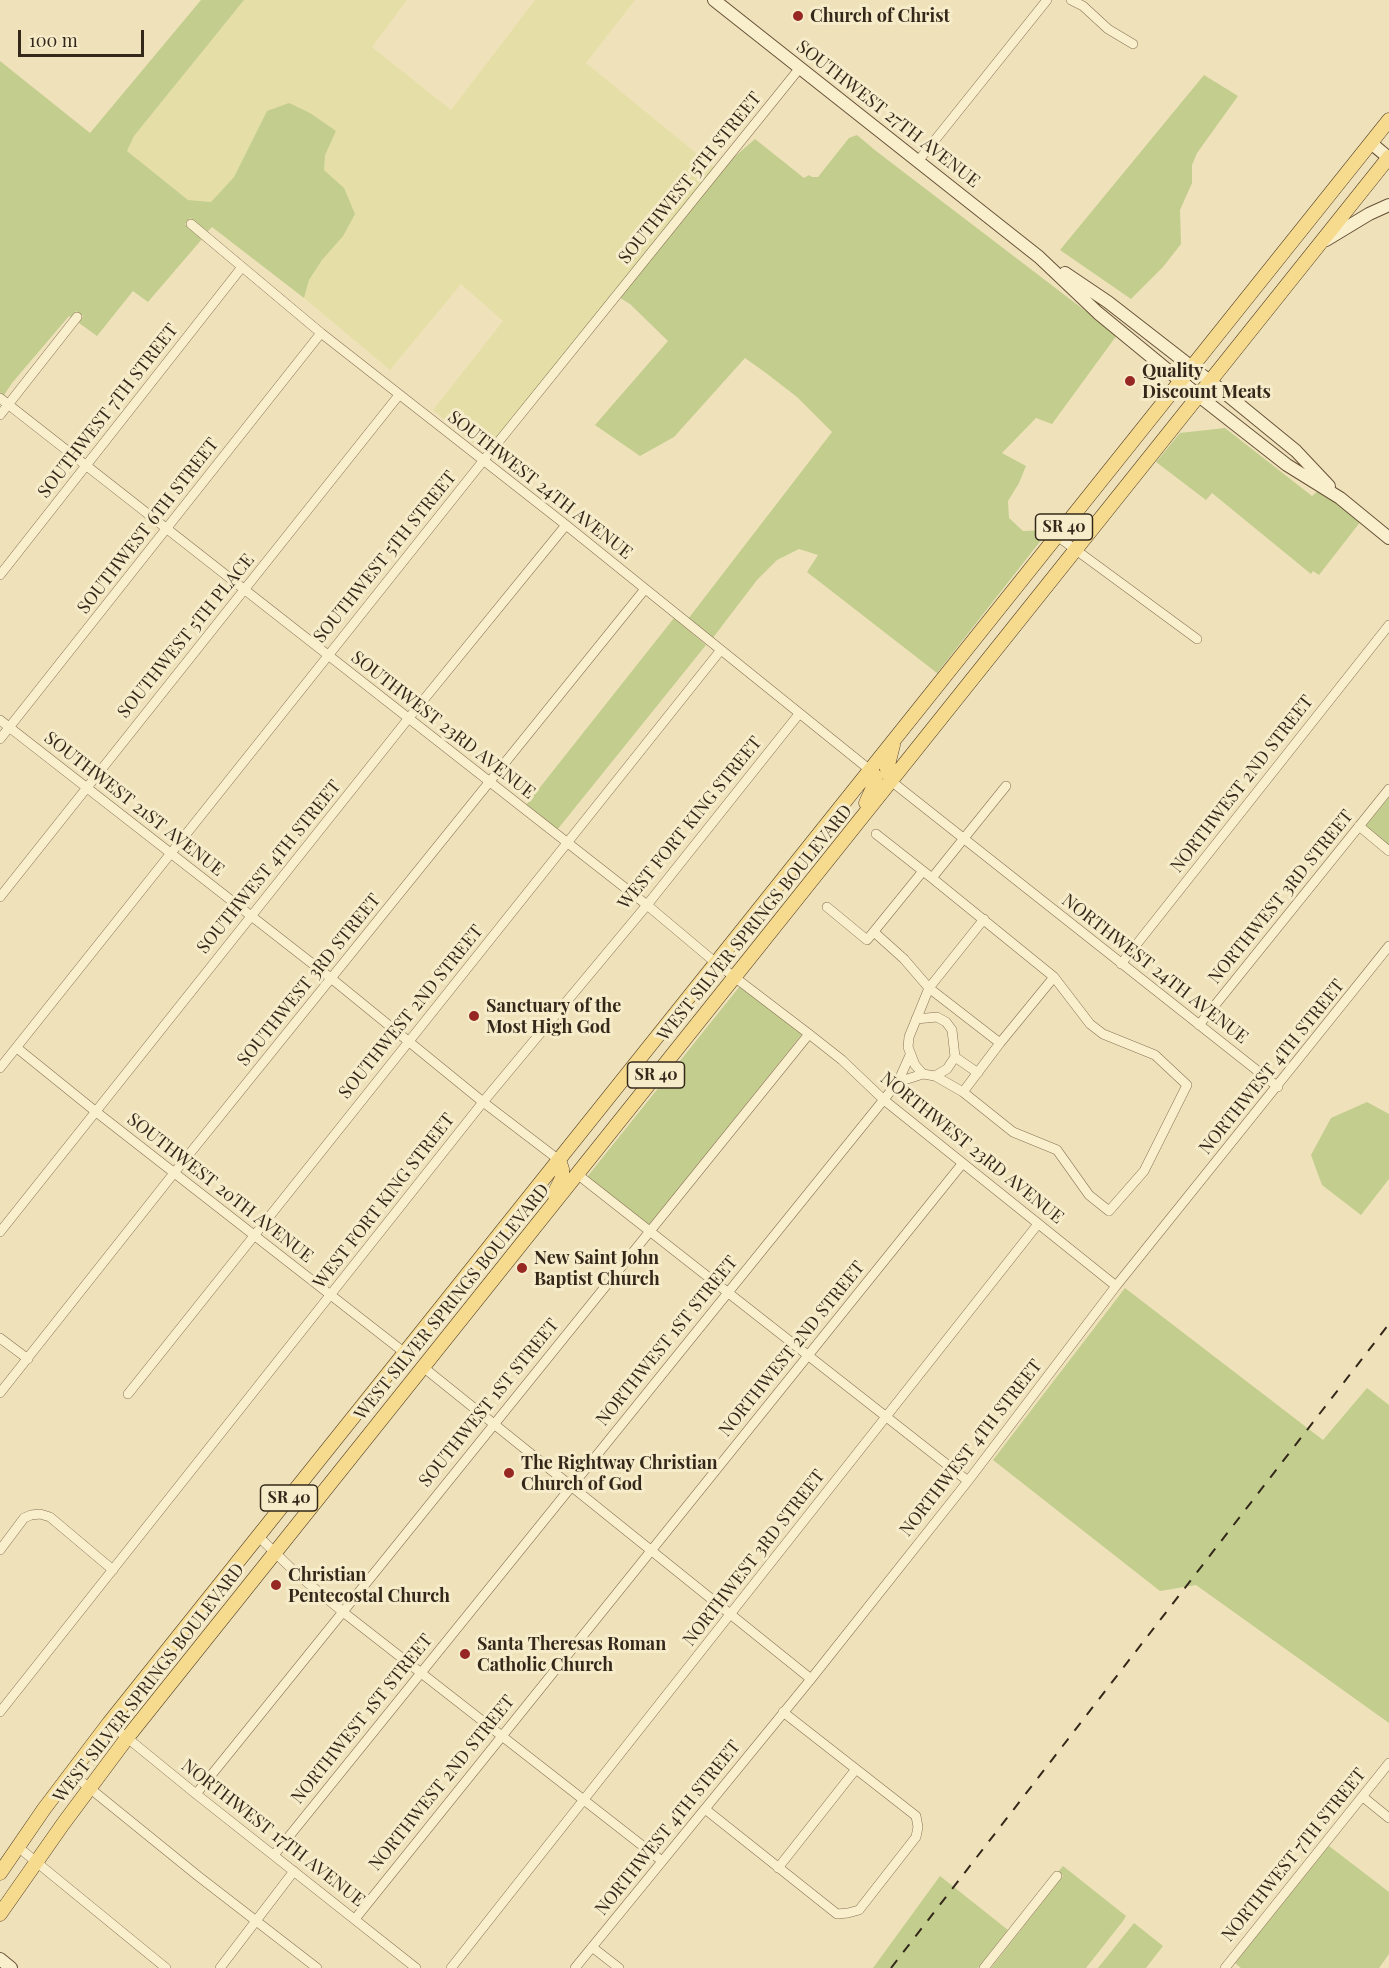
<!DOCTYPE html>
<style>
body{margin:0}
#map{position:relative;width:1389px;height:1968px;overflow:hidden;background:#efe2ba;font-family:"Playfair Display",serif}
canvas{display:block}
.scale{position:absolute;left:18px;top:30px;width:126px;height:27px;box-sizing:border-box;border:3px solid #34281a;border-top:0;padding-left:8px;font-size:18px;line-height:21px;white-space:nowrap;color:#34281a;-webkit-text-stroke:4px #f6ecca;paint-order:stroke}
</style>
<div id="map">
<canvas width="1389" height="1968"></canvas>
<div class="scale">100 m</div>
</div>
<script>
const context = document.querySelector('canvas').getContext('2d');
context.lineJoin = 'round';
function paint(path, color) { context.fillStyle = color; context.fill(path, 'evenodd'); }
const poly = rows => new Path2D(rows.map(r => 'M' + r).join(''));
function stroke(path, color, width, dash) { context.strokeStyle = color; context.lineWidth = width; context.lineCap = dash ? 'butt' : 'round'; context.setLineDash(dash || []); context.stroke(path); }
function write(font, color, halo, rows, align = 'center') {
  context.font = font + ' "Playfair Display",serif'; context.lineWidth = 6; context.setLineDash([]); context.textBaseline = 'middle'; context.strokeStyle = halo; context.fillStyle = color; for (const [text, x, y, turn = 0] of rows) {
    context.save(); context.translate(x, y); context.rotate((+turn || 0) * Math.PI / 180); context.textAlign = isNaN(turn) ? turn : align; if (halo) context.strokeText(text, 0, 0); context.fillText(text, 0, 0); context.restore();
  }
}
const farmland = poly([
 [244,0,407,0,372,47,451,110,535,0,635,0,586,63,718,171,486,454,433,410,503,321,461,284,390,370,304,298,309,280,322,260,344,188,324,170,324,155,336,131,267,111,234,177,211,202,188,200,127,151,134,136]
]);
const green = poly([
 [201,0,244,0,134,136,127,151,188,200,211,202,234,177,267,111,289,103,310,113,336,131,325,155,324,170,344,188,355,214,343,236,322,260,309,280,304,298,212,227,207,232,190,218,185,224,202,239,148,302,133,291,97,336,79,323,83,316,76,311,71,317,69,316,12,383,0,401,0,61,90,133],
 [1204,75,1238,96,1197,153,1192,165,1192,183,1180,210,1181,244,1163,267,1131,299,1060,250],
 [857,135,876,151,1117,335,1052,424,1036,418,1002,453,1026,466,1019,483,1008,501,1009,518,1023,531,1049,530,937,673,807,572,818,555,799,549,777,560,757,580,712,639,688,619,832,432,797,397,766,373,745,358,674,437,640,456,595,425,668,341,630,304,617,296,718,171,755,139,804,178,809,175,812,177,818,177,849,138],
 [1225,428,1312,496,1319,490,1361,521,1319,575,1313,571,1311,574,1212,493,1206,500,1156,462,1180,433],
 [674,618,706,645,557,830,526,805],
 [1389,797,1389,845,1365,826],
 [740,986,803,1033,649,1225,587,1177],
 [1367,1102,1389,1114,1389,1179,1361,1215,1322,1185,1311,1155,1331,1118],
 [1125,1288,1323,1440,1367,1388,1389,1405,1389,1723,1196,1585,1160,1591,993,1460],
 [1329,1846,1389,1892,1389,1954,1379,1968,1241,1968,1235,1963],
 [1063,1866,1126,1916,1123,1921,1086,1968,991,1968,1063,1876,1058,1872],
 [940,1876,1008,1930,978,1968,873,1968],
 [1134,1923,1163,1946,1146,1968,1098,1968]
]);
const street = poly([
 [1071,0,1083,6,1108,29,1133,44],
 [919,160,1047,0],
 [191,224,321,333,566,525,870,770],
 [0,398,647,905,716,963,809,1034,842,1060,884,1100,1116,1286],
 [0,415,77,317],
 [1057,536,1197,639],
 [0,575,242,267],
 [0,720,332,979,483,1102,559,1160],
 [0,739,321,333],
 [891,781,1278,1087],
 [1359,826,1389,851],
 [876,834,932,878,1006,786],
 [0,897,399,395],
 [827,907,867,940,923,871],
 [984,919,929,988,1000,1043,1054,977],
 [874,932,904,959,929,988,909,1037,908,1047,915,1065,923,1074],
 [1121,964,1389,625],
 [916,1019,937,1017,946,1022,952,1030,955,1057,978,1073],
 [1199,1025,1389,789],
 [17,1048,95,1111,405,1353],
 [0,1068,483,461,799,69],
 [935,1076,947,1069,955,1057],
 [898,1082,923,1074,935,1076,963,1092,1013,1132,1057,1150,1089,1195,1109,1211,1144,1171,1187,1085,1155,1055,1103,1034,1090,1024,1054,977,932,878],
 [963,1092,1000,1043],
 [577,1174,968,1481],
 [0,1232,408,719,566,525],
 [0,1338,28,1359],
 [423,1367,811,1679],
 [0,1393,174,1173,645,589],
 [128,1394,720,651],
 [258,1536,297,1574,343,1612,662,1861],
 [0,1550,24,1518,31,1515,40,1514,50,1517,113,1570],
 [0,1712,483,1102,647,905,799,714],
 [109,1723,196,1794,416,1968],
 [71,1773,198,1876,317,1968],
 [196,1794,809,1034],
 [1363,1797,1389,1818],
 [705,1809,837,1914,848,1913,859,1910,916,1837,918,1827,916,1816,783,1712],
 [18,1847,166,1968],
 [274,1855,898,1082,910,1055],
 [778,1868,856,1769],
 [355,1919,962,1164],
 [592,1947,619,1968],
 [220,1968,294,1871],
 [451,1968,1038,1224],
 [575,1968,811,1679,968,1481,1116,1286,1389,946],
 [984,1968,1057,1876],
 [1225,1968,1389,1763]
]);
const secondary = poly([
 [714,0,1039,257,1098,313,1199,396,1287,465,1340,498,1389,538],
 [1371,143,1389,158],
 [1326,240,1369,214,1389,205],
 [1065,273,1108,302,1225,393,1296,451,1329,486],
 [0,1959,11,1968]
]);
const primary = poly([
 [891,781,887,769,893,745],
 [866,803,876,781,875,776,870,770],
 [554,1194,562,1178,562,1169,559,1160],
 [0,1873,44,1809,109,1723,1389,120],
 [0,1914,63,1824,127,1738,1389,157]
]);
const rail = poly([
 [891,1968,1389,1324]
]);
const markers = [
 [798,16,6,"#972722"],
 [1130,381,6,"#972722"],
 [474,1016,6,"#972722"],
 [522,1268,6,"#972722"],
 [509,1473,6,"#972722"],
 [276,1585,6,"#972722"],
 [465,1654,6,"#972722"]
];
const shields = [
 [1064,527,57],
 [656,1075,57],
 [289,1498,57]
];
const shieldNames = [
 ["SR 40",1064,527],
 ["SR 40",656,1075],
 ["SR 40",289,1498]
];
const poiNames = [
 ["Church of Christ",810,16],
 ["Quality",1142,371],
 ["Discount Meats",1142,392],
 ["Sanctuary of the",486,1006],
 ["Most High God",486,1027],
 ["New Saint John",534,1258],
 ["Baptist Church",534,1279],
 ["The Rightway Christian",521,1463],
 ["Church of God",521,1484],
 ["Christian",288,1575],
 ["Pentecostal Church",288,1596],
 ["Santa Theresas Roman",477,1644],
 ["Catholic Church",477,1665]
];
const streetNames = [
 ["SOUTHWEST 27TH AVENUE",888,114,38],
 ["SOUTHWEST 5TH STREET",690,178,-51],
 ["SOUTHWEST 7TH STREET",108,411,-52],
 ["SOUTHWEST 24TH AVENUE",540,485,38],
 ["SOUTHWEST 6TH STREET",148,526,-52],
 ["SOUTHWEST 5TH STREET",385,557,-51],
 ["SOUTHWEST 5TH PLACE",186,636,-51],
 ["SOUTHWEST 23RD AVENUE",443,725,38],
 ["NORTHWEST 2ND STREET",1242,784,-52],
 ["SOUTHWEST 21ST AVENUE",134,804,38],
 ["WEST FORT KING STREET",690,823,-51],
 ["SOUTHWEST 4TH STREET",269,867,-51],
 ["NORTHWEST 3RD STREET",1281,897,-51],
 ["WEST SILVER SPRINGS BOULEVARD",755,923,-51],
 ["NORTHWEST 24TH AVENUE",1155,969,38],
 ["SOUTHWEST 3RD STREET",309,980,-51],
 ["SOUTHWEST 2ND STREET",411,1012,-51],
 ["NORTHWEST 4TH STREET",1272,1067,-51],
 ["NORTHWEST 23RD AVENUE",972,1148,39],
 ["SOUTHWEST 20TH AVENUE",220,1188,38],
 ["WEST FORT KING STREET",384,1201,-52],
 ["WEST SILVER SPRINGS BOULEVARD",452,1302,-51],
 ["NORTHWEST 1ST STREET",667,1341,-51],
 ["NORTHWEST 2ND STREET",792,1349,-51],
 ["SOUTHWEST 1ST STREET",489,1403,-51],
 ["NORTHWEST 4TH STREET",971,1448,-52],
 ["NORTHWEST 3RD STREET",754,1558,-52],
 ["WEST SILVER SPRINGS BOULEVARD",149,1683,-52],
 ["NORTHWEST 1ST STREET",362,1719,-51],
 ["NORTHWEST 2ND STREET",442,1783,-51],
 ["NORTHWEST 4TH STREET",668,1828,-51],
 ["NORTHWEST 17TH AVENUE",273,1833,38],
 ["NORTHWEST 7TH STREET",1294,1855,-51]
];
paint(farmland, '#e5dea7');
paint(green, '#c2cd8e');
stroke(street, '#867154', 10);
stroke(secondary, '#685238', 14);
stroke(primary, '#533f29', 15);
stroke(street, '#faefcd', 9);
stroke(secondary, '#faefcd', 12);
stroke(primary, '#f6db8e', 14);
stroke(rail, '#34281a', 2, [10, 10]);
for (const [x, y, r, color] of markers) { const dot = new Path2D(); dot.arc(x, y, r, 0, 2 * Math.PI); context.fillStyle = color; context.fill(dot); stroke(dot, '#f6ecca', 2); }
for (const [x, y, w] of shields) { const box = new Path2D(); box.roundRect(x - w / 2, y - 13, w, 26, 4.5); context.fillStyle = '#f6ecca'; context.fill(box); stroke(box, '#34281a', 1.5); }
write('bold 16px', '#34281a', null, shieldNames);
write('bold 18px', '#34281a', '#f6ecca', poiNames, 'left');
write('18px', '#34281a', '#f6ecca', streetNames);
</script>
